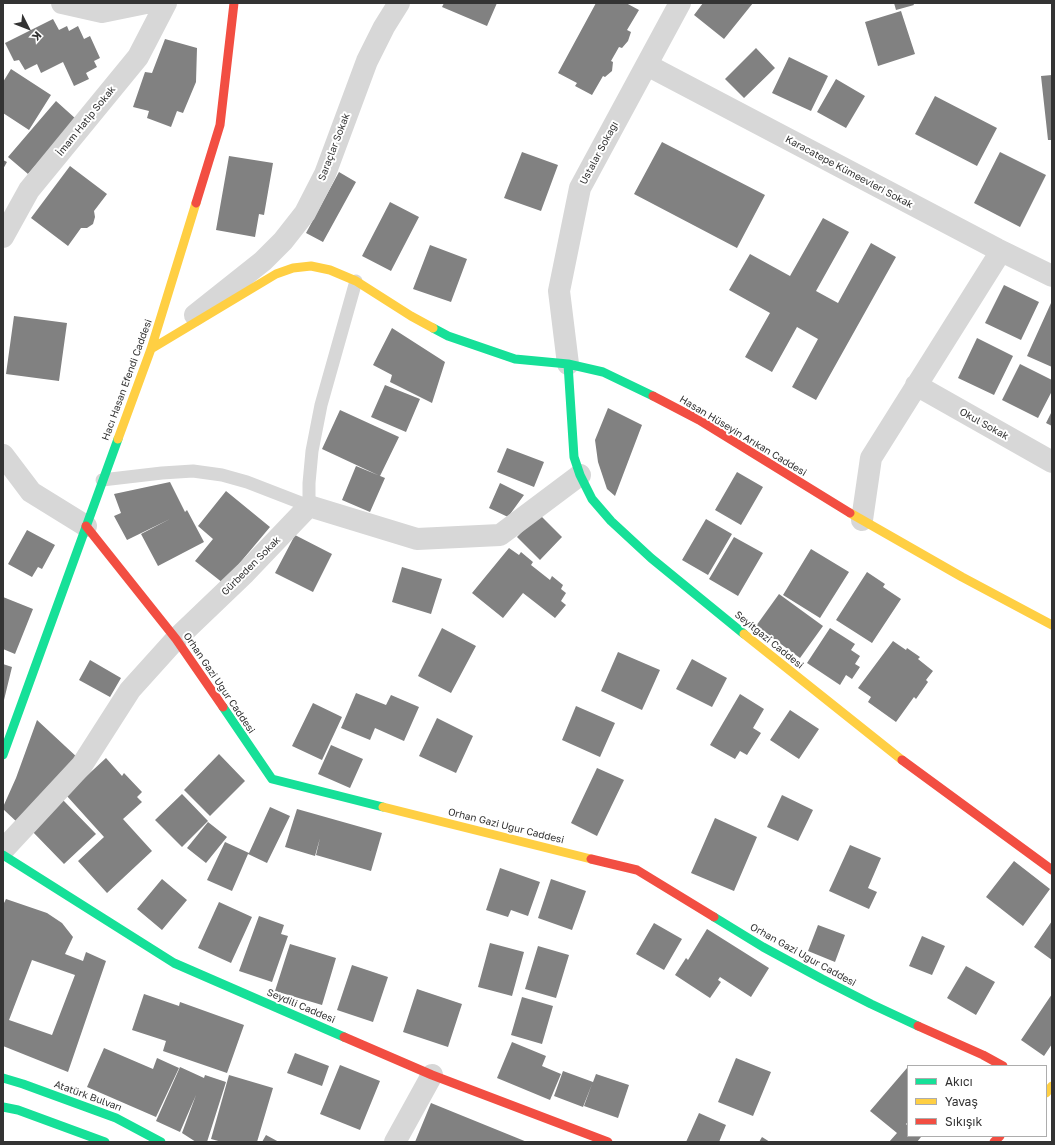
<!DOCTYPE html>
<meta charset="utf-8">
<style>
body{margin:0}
#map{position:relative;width:1055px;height:1145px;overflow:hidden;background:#fff;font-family:"Golos Text",sans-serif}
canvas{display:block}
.frame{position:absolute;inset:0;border:4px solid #333;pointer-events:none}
.legend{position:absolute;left:907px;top:1065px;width:140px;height:72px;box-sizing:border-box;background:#fff;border:1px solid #adadad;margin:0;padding:5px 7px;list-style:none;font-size:12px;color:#333}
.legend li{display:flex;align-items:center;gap:8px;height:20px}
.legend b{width:20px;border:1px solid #adadad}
.north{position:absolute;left:8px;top:8px;width:40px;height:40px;-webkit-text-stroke:3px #fff;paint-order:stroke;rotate:132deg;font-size:11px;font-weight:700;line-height:16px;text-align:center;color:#333}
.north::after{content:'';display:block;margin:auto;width:14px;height:18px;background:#333;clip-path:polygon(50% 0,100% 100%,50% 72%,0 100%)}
</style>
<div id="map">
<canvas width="1055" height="1145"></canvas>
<div class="frame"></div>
<ul class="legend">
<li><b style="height:5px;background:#16e098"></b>Akıcı</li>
<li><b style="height:5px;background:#ffcf43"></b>Yavaş</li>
<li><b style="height:5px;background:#f24e42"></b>Sıkışık</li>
</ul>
<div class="north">K</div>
</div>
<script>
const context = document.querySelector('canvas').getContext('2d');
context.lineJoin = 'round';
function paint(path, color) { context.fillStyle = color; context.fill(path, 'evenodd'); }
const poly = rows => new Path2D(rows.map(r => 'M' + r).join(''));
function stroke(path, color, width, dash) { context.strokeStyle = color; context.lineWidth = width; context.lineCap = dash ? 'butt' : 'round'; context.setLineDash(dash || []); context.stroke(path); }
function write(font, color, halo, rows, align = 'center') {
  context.font = font + ' "Golos Text",sans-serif'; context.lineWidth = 4; context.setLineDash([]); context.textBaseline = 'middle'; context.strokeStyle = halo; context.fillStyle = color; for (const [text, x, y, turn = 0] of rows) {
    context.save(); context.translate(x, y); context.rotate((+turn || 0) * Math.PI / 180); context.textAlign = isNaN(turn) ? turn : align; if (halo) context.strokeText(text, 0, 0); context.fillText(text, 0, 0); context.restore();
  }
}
const building = poly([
 [444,3,497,3,487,26,442,7],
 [596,3,626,3,639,10,627,30,631,32,628,41,622,48,619,47,611,61,613,62,612,71,605,77,603,76,592,95,575,86,577,83,558,73],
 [703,3,753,3,724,39,694,15],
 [894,3,913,3,914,5,896,10],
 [901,11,915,54,878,66,865,22],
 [53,19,59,30,67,26,69,31,78,26,84,39,90,36,100,58,94,61,97,67,86,73,89,79,74,86,63,62,41,73,37,64,25,70,19,60,14,61,5,43],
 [165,39,197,48,196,82,183,113,177,111,171,127,147,118,149,111,133,107,145,72,152,73],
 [756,48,775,68,744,98,725,79],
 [789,57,828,76,811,111,772,93],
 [11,69,51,95,29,130,3,113,3,82],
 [1052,75,1052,140,1048,140,1041,76],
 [836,79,865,96,846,128,817,112],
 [935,96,997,128,977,166,915,134],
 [56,101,76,119,28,174,8,157],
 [662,142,765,195,737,248,634,194],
 [522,152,558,165,541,211,504,198],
 [1000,152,1046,175,1020,227,974,203],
 [229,156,273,163,264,215,259,214,255,237,216,230],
 [3,160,7,162,3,169],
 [70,166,107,194,94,211,95,217,93,224,87,228,81,228,68,246,31,218],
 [339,172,356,182,323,242,306,233],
 [390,202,419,217,391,271,362,256],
 [823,218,849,232,816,291,838,303,871,243,896,257,816,400,792,387,818,339,797,327,772,372,745,357,770,313,729,290,750,254,790,276],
 [430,245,467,259,451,302,413,289],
 [1004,285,1039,302,1021,340,985,323],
 [1051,303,1052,304,1052,367,1027,356],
 [14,316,67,323,59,381,6,374],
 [392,328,445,362,432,403,390,382,392,375,373,365],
 [977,338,1013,356,994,395,958,378],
 [1020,364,1052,380,1052,391,1038,418,1002,400],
 [385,385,420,399,406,432,371,417],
 [608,408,642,425,615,496,607,489,598,462,595,440],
 [340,410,399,437,380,476,322,449],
 [1052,411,1052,426,1046,423],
 [507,448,544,462,534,487,497,472],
 [356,466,385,478,370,512,342,500],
 [737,472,763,487,741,525,715,510],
 [170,482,185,512,187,510,204,542,158,566,141,534,170,519,127,540,114,516,121,513,114,494],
 [500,483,524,495,508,517,489,508],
 [226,491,270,527,223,583,195,561,213,539,198,526],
 [539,514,562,537,540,560,517,537],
 [706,519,732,534,708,575,682,560],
 [27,530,55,545,42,569,38,567,32,577,8,564],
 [295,535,332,554,313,592,275,573],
 [734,537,763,553,738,596,709,579],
 [509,548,519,555,521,552,533,562,531,565,550,580,552,576,563,585,561,589,566,593,561,601,566,605,555,618,523,593,503,618,472,593],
 [811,549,849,572,820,618,783,595],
 [402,567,442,579,431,614,392,602],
 [867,572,885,584,883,587,901,599,872,643,836,620],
 [779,594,823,626,800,658,756,626],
 [3,597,33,609,15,654,3,649],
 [442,628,476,646,451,693,418,676],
 [830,628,855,644,851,650,860,656,855,664,860,667,852,679,846,675,840,685,807,663],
 [893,641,906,650,907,648,920,657,918,659,933,671,926,680,928,682,916,699,914,697,896,722,868,702,871,697,858,688],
 [618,652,660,670,642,710,601,691],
 [692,659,727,678,712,707,676,689],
 [90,660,121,678,110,697,79,680],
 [3,664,12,667,4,700,3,700],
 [356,693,386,705,391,695,419,707,404,741,375,728,370,740,341,728],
 [740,694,764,709,753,728,761,733,747,755,740,751,735,759,710,745],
 [313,703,342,717,322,760,292,746],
 [576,706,615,723,600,757,562,740],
 [790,710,819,729,799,759,770,740],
 [437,718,473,736,456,773,419,756],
 [37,720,79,759,19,824,3,809,3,807,16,778],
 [331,745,363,759,350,788,318,774],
 [219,754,245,781,210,816,184,790],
 [106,758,122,776,124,773,142,792,137,797,142,802,123,819,152,851,107,893,78,861,104,837,66,795],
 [597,768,624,780,597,836,571,823],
 [182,794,208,821,182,847,155,820],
 [782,795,813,810,798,841,767,827],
 [63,800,96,834,64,864,31,830],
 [270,807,290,816,267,863,248,854,232,891,207,880,225,842,249,853],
 [297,809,382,833,371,871,316,855,320,838,315,856,285,847],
 [715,818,757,837,734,891,691,873],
 [208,822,227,837,206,863,187,848],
 [850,845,881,858,868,888,877,892,869,909,829,891],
 [1014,861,1050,889,1023,926,986,897],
 [500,868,540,882,528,916,511,910,508,917,486,910],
 [162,879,187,900,162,930,137,909],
 [551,879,586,891,572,930,538,918],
 [6,899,47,913,62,923,73,937,65,954,83,961,86,952,106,961,68,1072,3,1046,3,905],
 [32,960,75,975,52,1035,9,1020],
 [219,902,252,917,231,963,198,948],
 [259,916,284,925,281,934,288,936,272,982,239,971],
 [1052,921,1052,960,1034,947],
 [654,923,682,939,664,970,636,954],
 [818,925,845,935,835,962,808,951],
 [707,929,769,968,751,997,720,977,718,980,721,982,710,998,675,975,686,958,688,960],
 [922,936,945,946,932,975,909,966],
 [490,943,524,952,512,996,478,987],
 [290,944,336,958,322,1005,275,991],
 [538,946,569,955,556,998,525,989],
 [352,965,388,977,373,1022,337,1010],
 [966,966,995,982,976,1015,947,998],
 [417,989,462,1004,448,1047,403,1032],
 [144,994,179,1006,180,1002,244,1025,227,1073,163,1051,166,1041,132,1030],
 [1052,994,1052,1044,1044,1056,1021,1040],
 [522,997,553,1006,542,1044,511,1035],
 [512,1042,546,1056,542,1066,561,1074,550,1100,497,1078],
 [104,1048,153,1069,157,1058,179,1068,156,1117,87,1087],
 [295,1053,329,1066,322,1086,287,1073],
 [736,1058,771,1072,753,1116,718,1102],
 [340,1065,380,1081,360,1130,320,1114],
 [180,1067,204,1078,205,1075,226,1082,207,1142,196,1142,182,1133,196,1095,180,1132,156,1121],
 [907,1068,908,1122,906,1124,908,1126,908,1136,921,1137,917,1142,889,1142,897,1133,870,1111],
 [563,1071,593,1082,596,1074,629,1085,618,1118,584,1106,592,1084,583,1107,554,1096],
 [229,1075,273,1088,257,1142,222,1142,211,1139],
 [431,1103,527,1142,415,1142],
 [699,1113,726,1125,719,1142,686,1142],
 [266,1135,279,1142,262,1142],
 [762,1137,770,1142,759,1142]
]);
const lane = poly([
 [102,480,162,473,193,471,222,475,247,482,309,506,309,483,312,451,321,405,356,281]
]);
const street = poly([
 [62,3,102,12,146,3],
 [647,65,997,249,1052,276],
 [3,237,29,190,138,57,166,3],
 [195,315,263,261,283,241,305,213,325,174,367,61,384,27,399,3],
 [568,364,559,291,580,188,680,3],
 [916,385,1052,462],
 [3,455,31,492,86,526],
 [862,520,871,458,1001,251],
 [3,850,82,765,130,690,176,639,245,573,309,506,417,539,500,535,580,475],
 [395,1142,432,1075]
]);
const fast = poly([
 [433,328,448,336,515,359,568,364,603,372,653,396],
 [568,364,574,457,580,475,592,499,611,521,651,558,744,634],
 [223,707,272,779,383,807],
 [3,755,118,439],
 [3,855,174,963,344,1037],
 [714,917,763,947,822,979,871,1004,918,1026],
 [3,1078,23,1084,116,1118,161,1142],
 [3,1107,18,1110,105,1142]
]);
const slow = poly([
 [151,349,276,274,293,268,311,266,330,270,356,281,411,316,433,328],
 [118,439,151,349,196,203],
 [850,513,962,577,1052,625],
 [744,634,902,760],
 [383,807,591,859],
 [1046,1093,1052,1086]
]);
const jam = poly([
 [196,203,220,125,234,3],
 [653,396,699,420,850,513],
 [86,526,176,639,223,707],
 [902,760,1052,870],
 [591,859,637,870,714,917],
 [918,1026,983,1055,1003,1066],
 [344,1037,432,1075,608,1142],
 [994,1142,1000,1136]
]);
const streetNames = [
 ["İmam Hatip Sokak",86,121,-51],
 ["Saraçlar Sokak",334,147,-69],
 ["Ustalar Sokağı",599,153,-62],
 ["Karacatepe Kümeevleri Sokak",849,172,28],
 ["Hacı Hasan Efendi Caddesi",127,380,-70],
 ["Okul Sokak",984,424,29],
 ["Hasan Hüseyin Arıkan Caddesi",743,436,31],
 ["Gürbeden Sokak",251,566,-45],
 ["Seyitgazi Caddesi",769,640,39],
 ["Orhan Gazi Uğur Caddesi",219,683,56],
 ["Orhan Gazi Uğur Caddesi",506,826,14],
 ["Orhan Gazi Uğur Caddesi",803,955,29],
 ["Seydili Caddesi",301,1006,23],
 ["Atatürk Bulvarı",88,1096,20]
];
paint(building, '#818181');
stroke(lane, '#d7d7d7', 13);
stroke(street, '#d7d7d7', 22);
stroke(fast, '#16e098', 9);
stroke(slow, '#ffcf43', 9);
stroke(jam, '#f24e42', 9);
write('10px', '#333', '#fff', streetNames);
</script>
